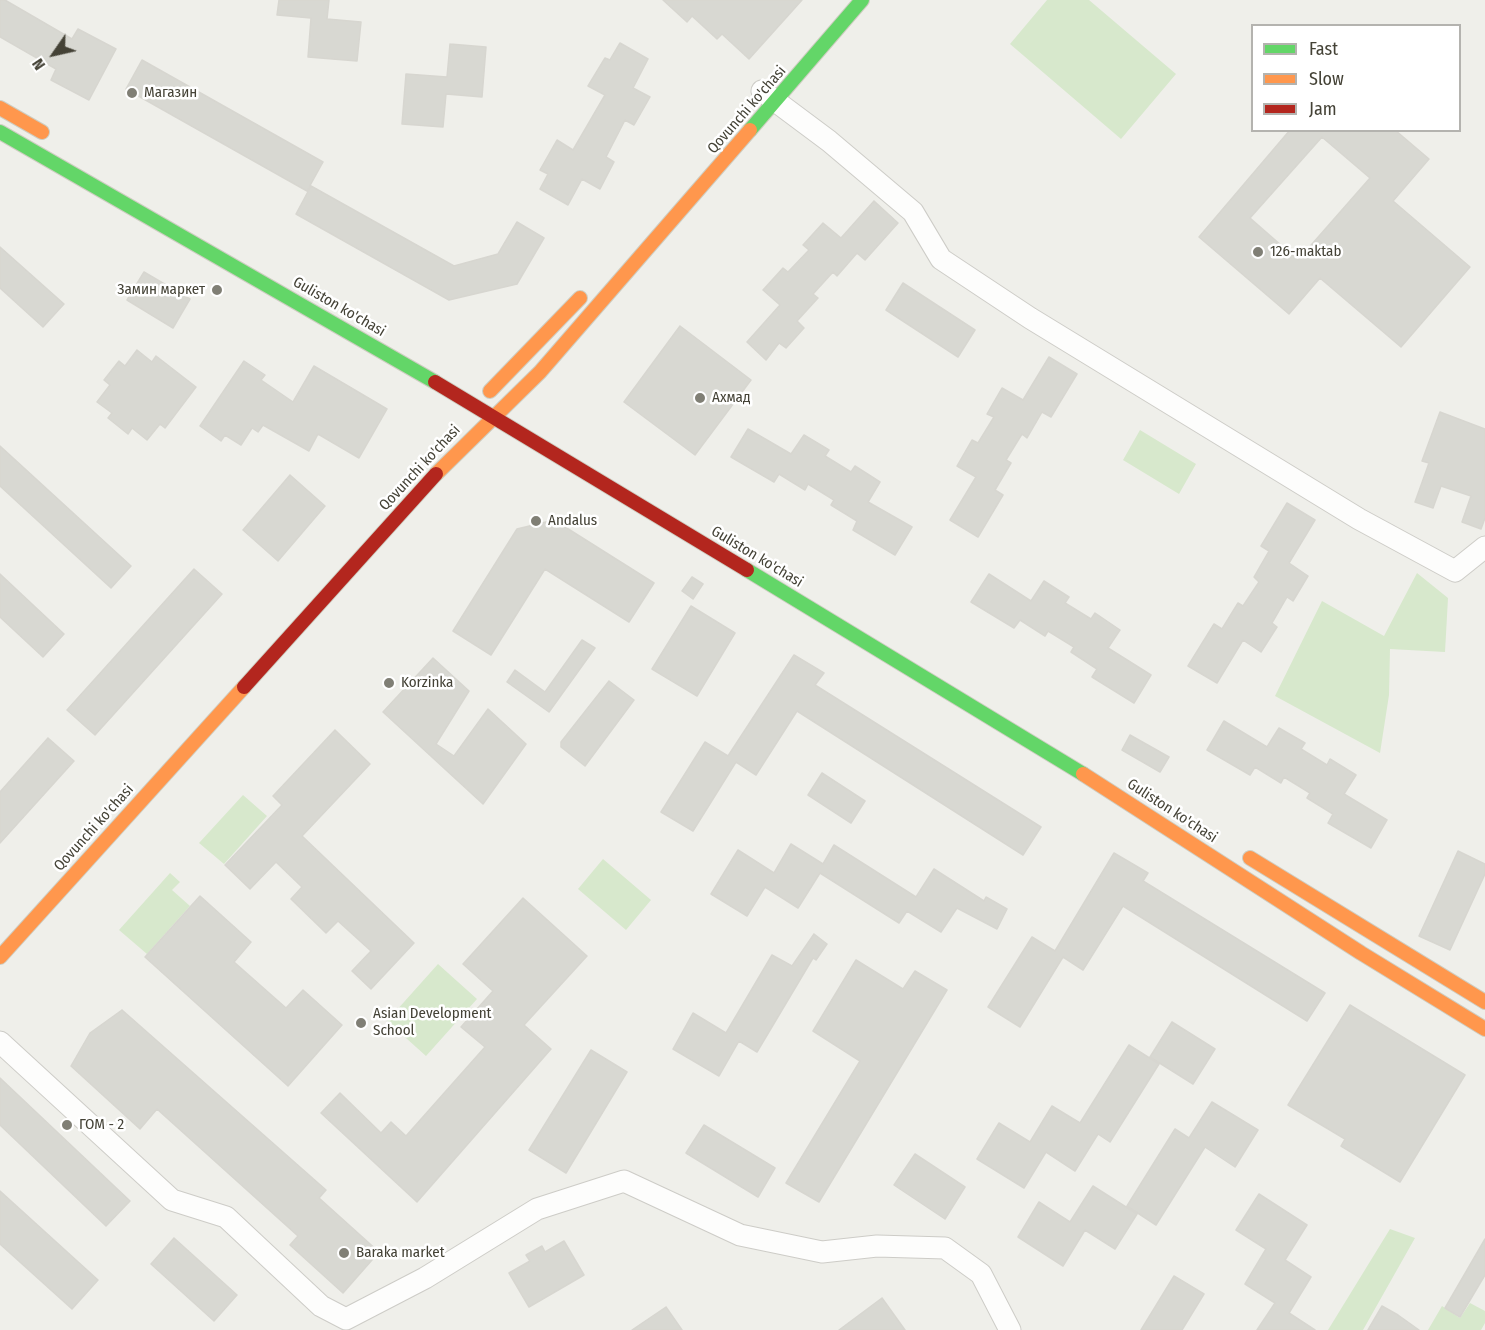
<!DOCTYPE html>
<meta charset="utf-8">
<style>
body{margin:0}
#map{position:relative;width:1485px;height:1330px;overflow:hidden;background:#efefea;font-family:"Fira Sans Condensed",sans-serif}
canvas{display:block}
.legend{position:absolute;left:1251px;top:24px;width:210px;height:108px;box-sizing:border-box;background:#fff;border:2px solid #b4b3af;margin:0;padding:8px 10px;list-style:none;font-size:18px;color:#444236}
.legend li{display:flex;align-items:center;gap:12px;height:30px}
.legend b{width:30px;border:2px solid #b4b3af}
.north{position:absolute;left:24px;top:24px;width:60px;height:60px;-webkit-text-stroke:4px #fff;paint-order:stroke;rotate:236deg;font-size:16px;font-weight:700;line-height:24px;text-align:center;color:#444236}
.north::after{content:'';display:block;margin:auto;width:21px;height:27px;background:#444236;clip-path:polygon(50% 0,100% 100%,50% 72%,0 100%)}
</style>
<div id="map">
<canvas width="1485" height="1330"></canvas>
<ul class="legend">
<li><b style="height:8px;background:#63d668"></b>Fast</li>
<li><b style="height:8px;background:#ff974d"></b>Slow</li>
<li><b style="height:8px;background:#b3261e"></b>Jam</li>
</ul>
<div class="north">N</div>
</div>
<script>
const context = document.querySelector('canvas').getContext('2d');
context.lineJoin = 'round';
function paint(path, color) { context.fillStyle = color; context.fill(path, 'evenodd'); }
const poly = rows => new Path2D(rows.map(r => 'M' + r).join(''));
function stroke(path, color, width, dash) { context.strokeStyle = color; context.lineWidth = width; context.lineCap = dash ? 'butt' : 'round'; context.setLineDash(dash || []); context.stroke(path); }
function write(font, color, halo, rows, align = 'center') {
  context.font = font + ' "Fira Sans Condensed",sans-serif'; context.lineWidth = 5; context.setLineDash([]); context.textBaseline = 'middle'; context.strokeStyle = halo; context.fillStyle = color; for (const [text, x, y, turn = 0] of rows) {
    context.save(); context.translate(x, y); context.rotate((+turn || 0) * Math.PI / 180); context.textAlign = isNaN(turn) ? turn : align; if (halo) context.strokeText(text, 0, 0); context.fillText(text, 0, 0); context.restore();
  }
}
const green = poly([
 [1047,0,1089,0,1176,74,1121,139,1010,44],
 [1140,430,1196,464,1179,494,1123,460],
 [1417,573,1448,598,1445,652,1390,649,1389,695,1380,753,1275,696,1322,601,1384,636],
 [243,795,267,816,224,864,199,843],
 [603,859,651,900,626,930,578,889],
 [170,873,180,882,172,890,190,906,147,954,119,930],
 [438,964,477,999,426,1056,387,1021],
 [1390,1229,1415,1238,1363,1330,1328,1330],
 [1470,1303,1485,1311,1485,1323,1481,1330,1428,1330,1442,1306,1460,1318]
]);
const building = poly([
 [0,0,5,0,72,39,78,29,116,49,89,100,51,80,56,69,0,37,0,0],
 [279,0,329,0,327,19,361,22,357,61,308,57,311,18,277,15,279,0],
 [663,0,802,0,749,59,722,34,717,39,692,16,687,22,663,0],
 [620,43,648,59,633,88,650,97,634,125,625,120,606,157,614,162,600,189,582,179,568,205,540,189,548,174,540,170,557,140,573,150,605,95,588,86,605,58,610,60,620,43],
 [450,44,486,47,482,97,446,94,443,127,402,124,406,74,447,77,450,44],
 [142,60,323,162,307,191,126,89,142,60],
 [1290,130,1395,130,1429,159,1393,201,1470,267,1401,347,1320,278,1289,314,1199,237,1290,130],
 [1322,137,1370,178,1298,260,1250,218,1322,137],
 [311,186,454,266,498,254,517,222,544,238,517,284,449,300,296,214,311,186],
 [874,201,898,223,865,260,857,253,837,276,833,272,813,294,818,298,797,321,804,328,786,348,779,343,766,360,747,342,780,305,763,290,783,268,788,272,809,250,803,245,823,223,841,238,874,201],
 [0,247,64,304,43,327,0,288,0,247],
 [144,272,190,299,173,328,127,300,144,272],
 [903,283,975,330,958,357,886,310,903,283],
 [680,326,751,380,695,455,624,402,680,326],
 [137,350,152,362,156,356,196,387,165,428,160,424,147,440,132,428,128,434,108,418,112,413,97,402,110,385,104,380,119,361,125,366,137,350],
 [1049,357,1077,374,1051,417,1042,412,1027,438,1022,434,1006,460,1011,463,995,490,1003,495,978,537,950,520,976,477,957,466,972,440,978,443,994,417,987,414,1002,388,1023,400,1049,357],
 [244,361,265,375,261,380,293,402,314,366,387,409,359,458,318,434,309,451,263,425,258,432,252,428,241,445,225,435,221,441,200,426,244,361],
 [1440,412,1485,429,1485,518,1481,529,1462,522,1471,496,1441,486,1433,508,1415,502,1429,463,1422,461,1440,412],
 [748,429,791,454,804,435,829,450,825,456,851,472,855,466,880,482,868,502,912,527,895,555,853,530,857,521,831,505,834,500,808,484,805,490,779,474,774,482,731,457,748,429],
 [0,446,131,566,111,588,0,486,0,446],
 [290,475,325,506,278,561,243,530,290,475],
 [1287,503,1315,520,1289,563,1308,576,1293,601,1287,597,1272,623,1277,627,1261,652,1243,640,1217,683,1188,666,1214,624,1222,629,1238,603,1243,606,1259,582,1254,577,1269,551,1261,546,1287,503],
 [554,520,654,583,629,622,545,569,491,655,453,631,517,529,554,520],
 [194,569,222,594,95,735,67,710,194,569],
 [0,574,64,634,43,657,0,617,0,574],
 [989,574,1031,601,1044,581,1069,597,1065,603,1091,619,1095,613,1120,630,1108,648,1151,675,1134,703,1092,677,1097,669,1071,652,1074,647,1048,631,1045,636,1020,620,1014,628,971,602,989,574],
 [692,577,703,584,693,599,682,591,692,577],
 [691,606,735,633,697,696,652,669,691,606],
 [582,640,595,648,549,712,507,682,515,670,545,692,582,640],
 [794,655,824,673,815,685,1041,827,1023,855,797,711,756,775,736,762,693,831,661,812,705,742,728,756,794,655],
 [433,658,469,691,436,744,454,756,488,709,526,744,483,804,383,712,433,658],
 [609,681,634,700,585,766,561,747,561,742,609,681],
 [1224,721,1267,747,1279,728,1305,743,1301,749,1327,765,1330,759,1356,775,1344,794,1387,820,1371,848,1328,823,1333,814,1307,798,1310,793,1284,777,1281,783,1255,767,1250,775,1207,750,1224,721],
 [335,730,370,764,302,836,414,943,371,989,352,971,371,951,338,921,326,933,291,899,302,887,276,862,250,889,225,865,282,805,273,796,335,730],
 [1130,735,1169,757,1160,772,1122,750,1130,735],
 [48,738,74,761,0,843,0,792,48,738],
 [822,773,865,801,851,823,808,795,822,773],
 [791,844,823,864,834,845,916,897,934,869,984,901,986,897,1007,909,997,929,957,908,941,932,907,911,899,923,820,873,798,908,765,887,747,916,711,894,738,850,774,873,791,844],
 [1458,851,1485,864,1485,874,1450,950,1419,936,1458,851],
 [1114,853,1148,873,1143,881,1325,993,1307,1021,1123,906,1083,970,1063,957,1020,1027,988,1007,1032,937,1055,951,1114,853],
 [200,896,251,942,234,962,286,1008,303,990,342,1025,288,1086,145,957,200,896],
 [523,898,587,956,524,1025,551,1049,417,1202,321,1113,340,1093,381,1133,391,1122,406,1136,485,1047,461,1027,493,991,463,964,523,898],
 [814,934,827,944,816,960,813,958,757,1052,739,1041,719,1076,673,1049,693,1013,726,1033,772,955,792,966,814,934],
 [856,960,903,989,915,971,947,990,819,1202,786,1183,860,1061,813,1031,856,960],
 [1350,1005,1465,1075,1400,1182,1341,1146,1345,1139,1288,1105,1350,1005],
 [122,1010,326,1190,319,1198,379,1252,343,1293,290,1245,298,1236,157,1109,140,1129,71,1066,90,1033,122,1010],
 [1172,1022,1215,1049,1193,1084,1150,1057,1172,1022],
 [1129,1045,1159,1064,1110,1142,1098,1134,1075,1171,1046,1152,1024,1188,977,1159,999,1123,1030,1142,1052,1106,1080,1123,1129,1045],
 [591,1050,627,1072,566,1173,529,1150,591,1050],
 [0,1078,130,1201,106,1226,0,1125,0,1078],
 [1212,1102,1258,1130,1235,1167,1205,1147,1156,1225,1127,1206,1175,1129,1189,1138,1212,1102],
 [704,1125,775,1168,758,1197,686,1153,704,1125],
 [915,1154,965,1187,945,1219,894,1185,915,1154],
 [1093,1186,1137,1214,1115,1249,1085,1230,1063,1266,1018,1237,1039,1202,1070,1222,1093,1186],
 [0,1191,98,1280,72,1309,0,1244,0,1191],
 [1259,1194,1307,1225,1285,1260,1311,1277,1289,1313,1315,1330,1257,1330,1275,1303,1245,1284,1266,1249,1236,1230,1259,1194],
 [174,1238,237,1295,214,1321,151,1264,174,1238],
 [1485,1239,1485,1275,1460,1317,1445,1308,1485,1239],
 [564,1241,584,1275,529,1307,509,1273,530,1261,526,1255,542,1246,545,1252,564,1241],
 [1174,1276,1204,1294,1182,1330,1141,1330,1174,1276],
 [882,1298,905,1330,839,1330,882,1298],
 [1382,1306,1398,1315,1419,1330,1368,1330,1382,1306],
 [666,1307,682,1330,632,1330,666,1307]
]);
const street = poly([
 [762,91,829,141,913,212,941,259,1030,318,1359,519,1455,571,1485,547],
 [0,1042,172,1200,226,1217,321,1306,346,1319,425,1278,537,1209,624,1181,740,1235,822,1252,877,1246,945,1248,981,1274,1010,1330]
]);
const fast = poly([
 [750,130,862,0],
 [0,132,435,382],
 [747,570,1083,774]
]);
const slow = poly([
 [0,108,42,132],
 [490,391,580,298],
 [436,474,540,372,750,130],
 [1083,774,1361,953,1485,1029],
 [1250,858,1485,1002],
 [0,957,244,687]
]);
const jam = poly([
 [435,382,747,570],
 [244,687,436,474]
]);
const markers = [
 [132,93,6,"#807f75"],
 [1258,252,6,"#807f75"],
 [217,290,6,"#807f75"],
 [700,398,6,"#807f75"],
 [536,521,6,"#807f75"],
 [389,683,6,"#807f75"],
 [361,1023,6,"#807f75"],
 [67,1125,6,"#807f75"],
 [344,1253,6,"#807f75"]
];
const poiNames = [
 ["Магазин",144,93],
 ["126-maktab",1270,252],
 ["Замин маркет",205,290,"right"],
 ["Ахмад",712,398],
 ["Andalus",548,521],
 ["Korzinka",401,683],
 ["Asian Development",373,1014],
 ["School",373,1031],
 ["ГОМ - 2",79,1125],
 ["Baraka market",356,1253]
];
const streetNames = [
 ["Qovunchi ko'chasi",747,110,-49],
 ["Guliston ko'chasi",339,307,30],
 ["Qovunchi ko'chasi",420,468,-47],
 ["Guliston ko'chasi",757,557,31],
 ["Guliston ko'chasi",1172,811,33],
 ["Qovunchi ko'chasi",94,828,-48]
];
paint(green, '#d7e8cc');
paint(building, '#d8d8d2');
stroke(building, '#d7d6d0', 1.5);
stroke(street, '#cdccc7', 23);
stroke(fast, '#cecdc1', 16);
stroke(slow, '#cecdc1', 16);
stroke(jam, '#cecdc1', 16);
stroke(street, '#fdfdfc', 21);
stroke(fast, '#63d668', 14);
stroke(slow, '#ff974d', 14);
stroke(jam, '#b3261e', 14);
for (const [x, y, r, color] of markers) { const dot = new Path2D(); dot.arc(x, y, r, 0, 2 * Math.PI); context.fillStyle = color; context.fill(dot); stroke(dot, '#fff', 2); }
write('15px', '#444236', '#fff', poiNames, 'left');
write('15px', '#444236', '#fff', streetNames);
</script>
